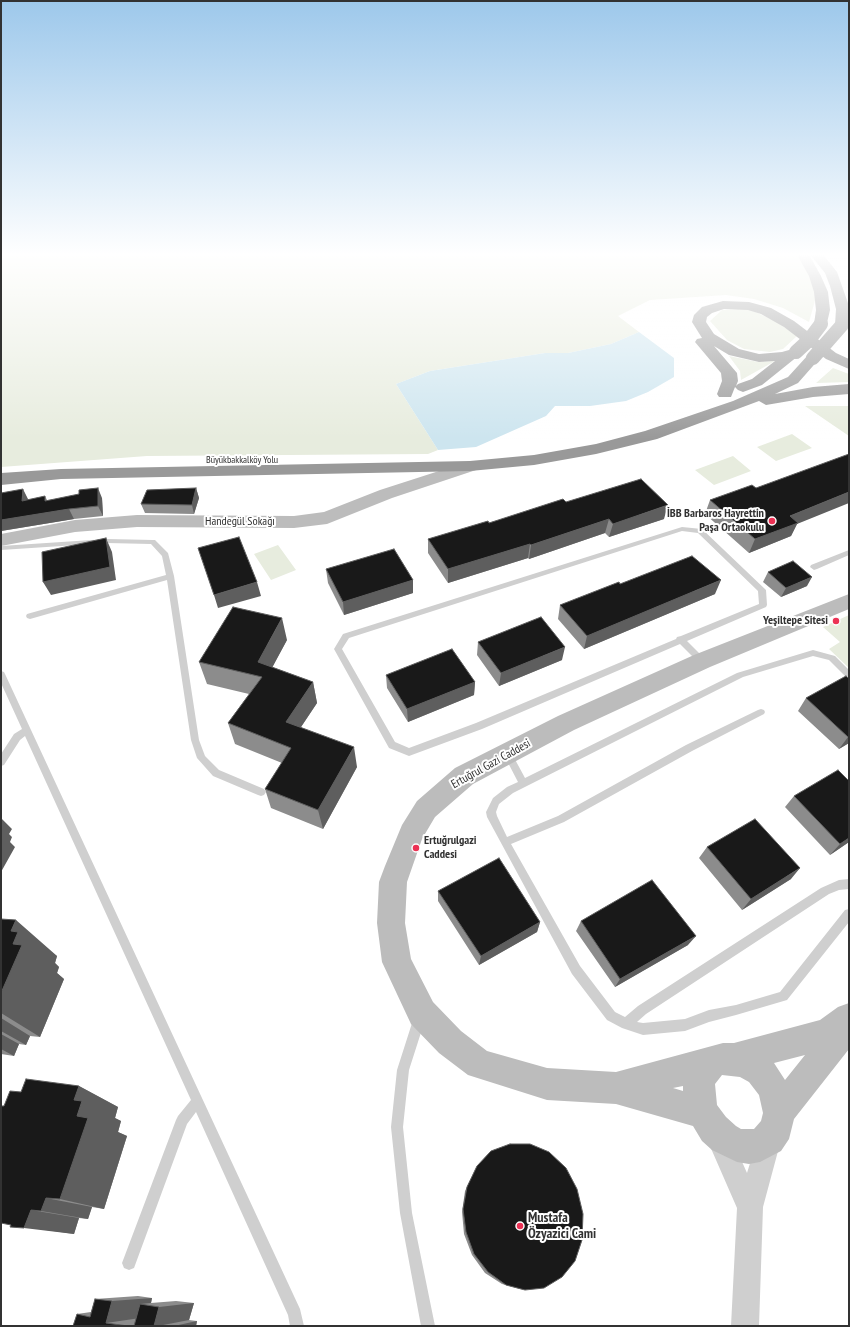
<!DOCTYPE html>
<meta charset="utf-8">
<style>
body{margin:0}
#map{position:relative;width:850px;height:1327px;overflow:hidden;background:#fff;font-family:"PT Sans Narrow",sans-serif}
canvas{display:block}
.frame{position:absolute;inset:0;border:2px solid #323232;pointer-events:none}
</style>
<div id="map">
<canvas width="850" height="1327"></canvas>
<div class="frame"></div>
</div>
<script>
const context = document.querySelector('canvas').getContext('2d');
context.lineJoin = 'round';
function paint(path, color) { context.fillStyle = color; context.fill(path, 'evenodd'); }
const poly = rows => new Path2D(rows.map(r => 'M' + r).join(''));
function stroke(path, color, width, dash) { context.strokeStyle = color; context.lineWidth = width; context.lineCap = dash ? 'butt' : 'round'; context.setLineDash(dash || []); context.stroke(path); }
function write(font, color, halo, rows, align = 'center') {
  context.font = font + ' "PT Sans Narrow",sans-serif'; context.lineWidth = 4; context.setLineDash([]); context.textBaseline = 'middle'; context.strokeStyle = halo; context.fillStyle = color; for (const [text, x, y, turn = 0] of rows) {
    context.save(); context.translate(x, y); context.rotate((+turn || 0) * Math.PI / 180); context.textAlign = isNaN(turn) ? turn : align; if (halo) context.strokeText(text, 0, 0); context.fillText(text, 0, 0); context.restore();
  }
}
const green = poly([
 [1,253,800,253,809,268,816,297,809,322,783,308,754,299,726,295,650,300,618,316,639,332,611,344,568,353,545,353,430,371,396,384,438,450,428,454,147,456,1,467],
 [740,309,751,310,775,321,797,336,783,349,770,352,744,349,727,340,710,321,722,310],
 [729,356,758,362,775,361,741,380,740,371],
 [833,368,849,374,849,382,816,383],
 [805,406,849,406,849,436],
 [792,434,812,448,776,461,757,447],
 [733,456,751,471,714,485,695,470],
 [278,545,296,570,271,580,254,554],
 [849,615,849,668,829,649,840,642,823,627]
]);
const water = poly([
 [639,332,674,358,674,377,648,392,626,401,590,406,555,406,546,416,476,447,438,450,396,384,430,371,545,353,568,353,611,344]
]);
const lane = poly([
 [682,527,702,529,766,590,767,605,766,607,687,641,705,659,706,661,705,663,699,663,680,644,482,729,409,756,389,748,334,649,343,634,682,527],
 [682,531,698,533,758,591,759,604,681,636,677,637,676,639,476,723,409,748,395,742,342,649,349,638,682,531],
 [107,539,153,540,155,540,168,553,174,576,199,740,205,756,219,770,264,789,266,792,264,795,261,796,258,795,213,776,197,758,191,740,167,580,30,619,27,618,26,616,27,614,166,575,162,556,151,544,107,543,1,550,1,546,107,539],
 [849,550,849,555,817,569,814,570,810,567,811,565,849,550],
 [813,650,835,656,849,670,849,678,846,677,829,660,813,656,743,677,513,793,499,804,496,812,497,816,507,837,558,816,686,745,758,710,761,709,764,710,765,712,764,714,692,751,564,822,511,844,580,966,615,1012,625,1017,638,1006,821,888,839,880,849,879,849,889,839,890,829,894,646,1014,637,1022,643,1023,685,1019,709,1010,736,1005,780,992,845,910,849,909,849,922,787,1000,736,1015,709,1022,685,1031,643,1035,622,1028,607,1020,572,974,487,817,486,812,493,798,507,787,518,782,504,755,505,752,508,751,511,752,525,778,737,673,813,650],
 [1,671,4,672,5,674,31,730,300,1309,304,1326,290,1326,288,1315,196,1112,187,1124,134,1268,129,1270,124,1268,122,1263,176,1120,178,1116,191,1100,25,736,20,740,4,765,1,766,1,754,14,734,22,729,1,683,1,671],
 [419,1014,423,1016,425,1020,409,1070,403,1127,412,1213,435,1326,421,1326,400,1213,391,1127,397,1070,413,1020,415,1016,419,1014]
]);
const street = poly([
 [718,1125,727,1128,747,1173,760,1131,769,1128,778,1131,781,1140,763,1207,759,1326,731,1326,737,1208,706,1137,709,1128,718,1125]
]);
const secondary = poly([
 [470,461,476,462,479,466,476,470,392,498,327,524,294,528,137,527,75,532,1,546,1,534,75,520,137,515,294,516,324,512,380,490,470,461],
 [849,594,849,609,710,667,574,730,473,784,435,817,422,839,407,882,405,923,411,959,433,1002,461,1031,487,1051,547,1068,616,1072,723,1043,734,1043,820,1020,838,1007,849,1003,849,1049,794,1119,789,1139,781,1151,760,1162,749,1164,737,1162,712,1150,702,1141,693,1126,616,1104,547,1100,468,1075,439,1053,411,1024,382,962,377,923,379,882,385,866,402,825,417,801,455,768,558,716,694,655,849,594],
 [805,1055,785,1080,774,1063,805,1055],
 [722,1075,740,1077,749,1082,759,1095,763,1113,761,1121,754,1129,741,1129,736,1126,726,1117,717,1105,715,1084,722,1075],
 [683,1086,683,1091,673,1088,683,1086]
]);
const highway = poly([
 [796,253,808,253,821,276,828,292,830,310,826,327,821,328,816,327,814,324,816,310,814,292,809,276,796,253],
 [809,253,822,253,837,272,849,306,849,325,847,328,842,329,837,328,835,325,836,309,830,286,825,273,809,253],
 [723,301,749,302,771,308,794,321,836,353,849,359,849,369,826,359,784,327,761,314,748,310,724,309,712,313,707,317,706,322,714,334,739,349,759,354,782,352,796,348,801,349,803,352,762,385,743,392,738,390,735,387,731,397,719,397,717,394,722,381,721,373,695,342,697,339,702,338,692,322,694,315,702,307,723,301],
 [714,346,729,355,759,362,775,361,752,379,738,384,736,386,738,381,737,373,714,346],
 [813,354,818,355,820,358,798,383,775,394,813,387,849,384,849,394,813,397,766,405,759,401,657,439,596,454,534,465,470,471,61,479,1,485,1,473,61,469,470,461,534,455,596,444,645,431,733,401,788,377,808,355,813,354]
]);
const highwayBridge = poly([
 [796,352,809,340,821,324],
 [813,358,842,325]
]);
const wall = poly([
 [196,488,199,498,194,514,145,513,141,504],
 [1,493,28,500,45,496,47,500,102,498,103,516,74,519,1,531],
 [710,500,797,524,791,536,749,553,705,514],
 [566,502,664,519,609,537,605,533,529,559,528,558,448,583,428,553,428,539],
 [326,569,413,580,413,593,344,615,328,583],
 [768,572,807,586,781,597,763,582],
 [620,584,715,594,584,649,558,619,560,605],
 [287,640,272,667,313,682,317,703,301,727,357,767,323,829,271,808,265,789,282,763,235,744,228,723,249,694,207,684,199,662],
 [478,642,562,660,499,686,477,655],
 [386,675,475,682,474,695,408,722,387,688],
 [849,679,849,743,839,749,798,711,806,698],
 [794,796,849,842,830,855,785,807],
 [707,847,791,879,742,910,699,858],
 [438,891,540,922,537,932,479,965,438,901],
 [1,919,57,956,55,963,59,967,57,973,64,979,40,1037,30,1036,26,1045,19,1044,14,1056,1,1054],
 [581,921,688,945,615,987,576,931],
 [79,1086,118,1107,115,1118,121,1121,118,1132,127,1136,104,1209,92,1207,88,1219,79,1218,74,1234,11,1225,4,1106,21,1092],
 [477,1166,525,1290,520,1289,502,1284,485,1273,472,1255,464,1234,462,1212,465,1191],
 [138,1296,152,1298,151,1303,176,1301,194,1303,189,1320,197,1321,196,1326,73,1326,77,1314,91,1312,95,1299]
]);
const shadedWall = poly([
 [98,488,102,498,103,516,98,506],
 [196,488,199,498,194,514,192,505],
 [23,489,28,499,27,511,22,501],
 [849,492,849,503,797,524,791,536,749,553,755,539,790,516],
 [668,505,664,519,609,537,613,524],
 [69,509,74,519,1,531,1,520],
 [609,519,605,533,529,559,531,545],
 [106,538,112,552,116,580,51,595,43,582],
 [530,544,528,558,448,583,448,569],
 [812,577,807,586,781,597,786,588],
 [413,580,413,593,344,615,343,602],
 [721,580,715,594,584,649,587,636],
 [257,582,261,596,218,608,214,595],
 [282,618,287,640,264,683,258,662],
 [565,647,562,660,499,686,501,673],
 [313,682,317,703,291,742,286,722],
 [475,682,474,695,408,722,407,709],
 [849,737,849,743,839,749,848,737],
 [354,747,357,767,323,829,318,810],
 [1,818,12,829,9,834,12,837,10,842,15,847,1,872],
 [849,838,849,842,830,855,840,844],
 [800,868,791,879,742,910,751,899],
 [16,920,57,956,55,963,59,967,57,973,64,979,40,1037,1,1013,1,993,13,944,11,931],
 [540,922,537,932,479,965,481,956],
 [696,936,688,945,615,987,620,979],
 [1,1018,30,1036,26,1045,1,1031],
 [1,1034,19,1044,14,1056,1,1049],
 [79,1086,118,1107,115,1118,121,1121,118,1132,127,1136,104,1209,60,1199,77,1116,74,1100],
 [46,1198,92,1207,88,1219,41,1211],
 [31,1210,79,1218,74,1234,24,1228],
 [152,1298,151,1303,140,1304,147,1317,106,1323,112,1301],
 [194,1303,189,1320,158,1326,154,1326,159,1307],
 [197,1321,196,1326,174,1326]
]);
const building = poly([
 [849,454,849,492,790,516,798,523,755,539,710,500,752,485,756,488,849,454],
 [641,479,668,505,613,524,609,519,531,545,530,544,448,569,428,539,488,521,489,523,563,499,566,502,641,479],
 [98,488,98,506,69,509,1,520,1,493,23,489,22,501,45,496,45,501,79,494,79,490,98,488],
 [196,488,192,505,141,504,147,490,196,488],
 [239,537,257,582,214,595,198,548,239,537],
 [106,538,110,567,43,582,42,552,106,538],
 [394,549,413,580,343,602,326,569,394,549],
 [692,556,721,580,587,636,560,605,619,582,620,584,692,556],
 [793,561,812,577,786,588,768,572,793,561],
 [233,607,282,618,258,662,313,682,286,722,354,747,318,810,265,789,291,748,228,723,262,677,199,662,233,607],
 [541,617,565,647,501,673,478,642,541,617],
 [452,649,475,682,407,709,386,675,452,649],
 [846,676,849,679,849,737,848,737,806,698,846,676],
 [838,770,849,781,849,838,840,844,794,796,838,770],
 [755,819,800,868,751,899,707,847,755,819],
 [499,858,540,922,481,956,438,891,499,858],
 [652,880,696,936,620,979,581,921,652,880],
 [1,919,16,920,11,931,18,932,13,944,22,945,1,993,1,919],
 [26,1079,79,1086,74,1100,82,1101,77,1116,88,1118,60,1199,46,1198,41,1211,31,1210,24,1228,10,1227,11,1225,1,1223,1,1106,4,1106,10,1091,21,1092,26,1079],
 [510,1144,530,1144,549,1152,566,1168,577,1189,583,1214,582,1240,575,1261,562,1277,544,1288,525,1290,506,1285,488,1272,474,1254,466,1232,463,1209,467,1187,477,1166,491,1151,510,1144],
 [95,1299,112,1301,106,1323,128,1326,73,1326,77,1314,90,1317,95,1299],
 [140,1304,159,1307,154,1326,134,1326,140,1304]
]);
const markers = [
 [772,521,4,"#ec3154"],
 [836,621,4,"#ec3154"],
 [416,848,4,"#ec3154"],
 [520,1226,4,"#ec3154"]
];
const farStreetnames = [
 ["Büyükbakkalköy Yolu",242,460]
];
const poiNames = [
 ["İBB Barbaros Hayrettin",764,514],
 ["Paşa Ortaokulu",764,528],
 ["Yeşiltepe Sitesi",828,621],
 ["Ertuğrulgazi",424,841,"left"],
 ["Caddesi",424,855,"left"]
];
const streetNames = [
 ["Handegül Sokağı",240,522],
 ["Ertuğrul Gazi Caddesi",491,764,-29]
];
const nearPoinames = [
 ["Mustafa",528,1218],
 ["Özyazici Cami",528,1234]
];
paint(green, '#e7ecde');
paint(water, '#cde5ef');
paint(lane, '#cfcfcf');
paint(street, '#cfcfcf');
paint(secondary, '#bcbcbc');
paint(highway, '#999');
stroke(highwayBridge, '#999', 14);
paint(wall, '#8c8c8c');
paint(shadedWall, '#5e5e5e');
paint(building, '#191919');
stroke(building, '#5e5e5e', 1);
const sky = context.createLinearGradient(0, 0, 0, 439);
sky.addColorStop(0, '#9dc8eb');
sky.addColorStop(0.58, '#fff');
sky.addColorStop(1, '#ffffff00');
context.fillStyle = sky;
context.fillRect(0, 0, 850, 439);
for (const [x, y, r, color] of markers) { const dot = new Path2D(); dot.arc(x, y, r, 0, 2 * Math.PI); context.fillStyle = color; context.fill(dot); stroke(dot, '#fff', 1.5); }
write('10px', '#323232', '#fff', farStreetnames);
write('bold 12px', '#323232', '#fff', poiNames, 'right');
write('12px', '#323232', '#fff', streetNames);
write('bold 14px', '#323232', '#fff', nearPoinames, 'left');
</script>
